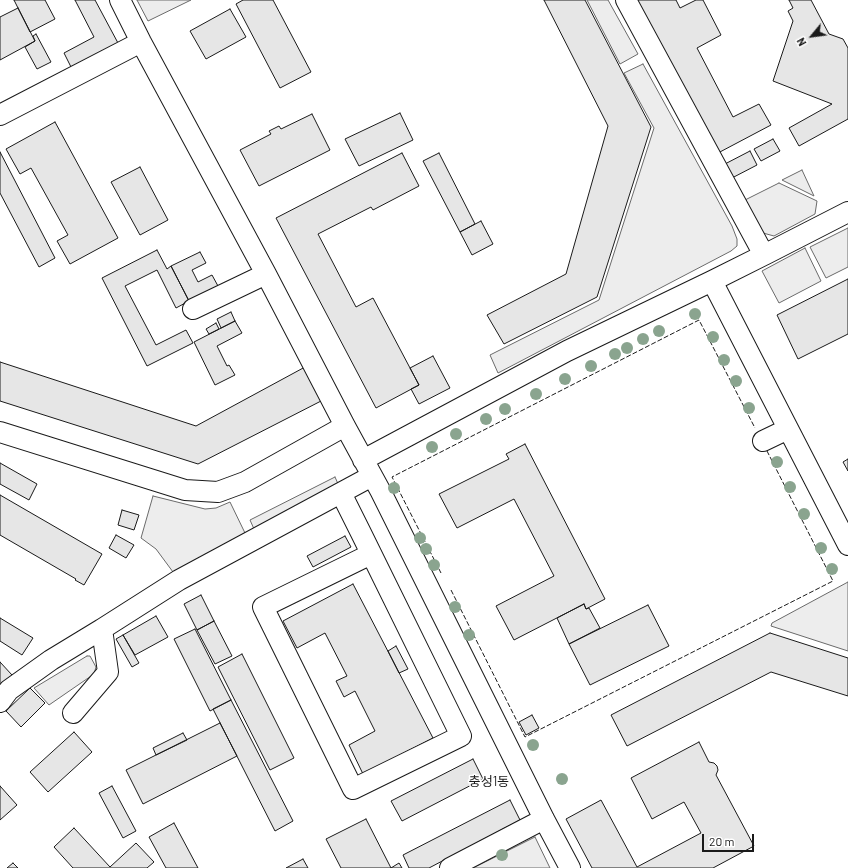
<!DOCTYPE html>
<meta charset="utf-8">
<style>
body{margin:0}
#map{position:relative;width:848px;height:868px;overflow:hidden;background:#fff;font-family:Barlow,sans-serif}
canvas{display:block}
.north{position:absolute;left:792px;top:16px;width:40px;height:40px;-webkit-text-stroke:3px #fff;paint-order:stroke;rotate:241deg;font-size:11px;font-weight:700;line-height:16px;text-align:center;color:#1a1a1a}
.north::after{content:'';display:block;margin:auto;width:14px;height:18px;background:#1a1a1a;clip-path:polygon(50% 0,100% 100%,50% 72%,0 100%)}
.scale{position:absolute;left:702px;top:834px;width:52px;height:18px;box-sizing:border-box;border:2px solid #1a1a1a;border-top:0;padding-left:5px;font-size:12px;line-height:14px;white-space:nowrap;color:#1a1a1a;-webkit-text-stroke:3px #fff;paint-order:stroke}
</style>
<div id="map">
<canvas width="848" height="868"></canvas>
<div class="north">N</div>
<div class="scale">20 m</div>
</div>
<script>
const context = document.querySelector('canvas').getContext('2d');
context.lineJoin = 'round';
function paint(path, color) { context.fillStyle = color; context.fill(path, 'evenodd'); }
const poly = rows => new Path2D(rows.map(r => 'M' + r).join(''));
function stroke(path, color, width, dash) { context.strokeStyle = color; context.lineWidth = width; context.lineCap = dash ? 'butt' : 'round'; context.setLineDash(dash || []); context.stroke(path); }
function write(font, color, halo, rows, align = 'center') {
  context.font = font + ' Barlow,"Noto Sans KR",sans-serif'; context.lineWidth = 3; context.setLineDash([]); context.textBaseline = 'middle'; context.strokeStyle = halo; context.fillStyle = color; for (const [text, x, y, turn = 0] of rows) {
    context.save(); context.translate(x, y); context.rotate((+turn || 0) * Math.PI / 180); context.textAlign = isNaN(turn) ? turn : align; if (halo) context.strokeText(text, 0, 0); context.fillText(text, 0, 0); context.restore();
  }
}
const built = poly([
 [137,0,191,0,148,21,137,0],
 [587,0,608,0,638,54,620,64,587,0],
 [643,64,732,226,737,239,737,246,731,251,498,373,490,355,599,300,654,128,624,73,643,64],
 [802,170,814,196,782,180,802,170],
 [779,183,817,201,815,214,774,236,763,233,745,200,779,183],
 [848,228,848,267,826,278,810,247,848,228],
 [805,248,821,281,779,303,762,271,805,248],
 [335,477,339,486,254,529,250,520,335,477],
 [153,496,205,509,216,508,230,502,245,533,173,572,156,549,141,538,153,496],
 [848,582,848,651,771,626,772,623,848,582],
 [87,656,90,656,96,667,94,674,49,705,34,688,87,656],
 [535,837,550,868,473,868,535,837]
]);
const building = poly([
 [14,0,45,0,55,19,30,32,14,0],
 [75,0,95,0,118,43,71,67,64,53,94,37,75,0],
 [243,0,273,0,311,72,280,88,236,4,243,0],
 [544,0,585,0,651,127,597,297,504,344,487,315,566,274,608,126,544,0],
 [637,0,676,0,680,8,696,0,703,0,721,35,697,48,733,117,759,104,771,125,718,153,637,0],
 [789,0,811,0,829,34,843,39,848,48,848,119,799,146,789,128,832,104,773,81,793,21,788,11,793,8,789,0],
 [18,8,35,41,0,60,0,17,18,8],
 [230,9,246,37,206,59,190,31,230,9],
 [36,34,51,62,37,69,25,47,35,41,33,36,36,34],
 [400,113,413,140,359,166,345,139,400,113],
 [312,114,330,150,259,186,240,150,271,134,269,131,279,126,281,129,312,114],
 [55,122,118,238,70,264,57,241,68,235,31,168,20,174,6,149,55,122],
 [773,139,780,151,761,161,754,149,773,139],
 [750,151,757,165,730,179,723,165,750,151],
 [0,152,55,258,39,267,0,193,0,152],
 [402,153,419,186,373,210,371,207,318,234,356,307,373,298,419,385,376,408,276,218,402,153],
 [439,153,475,224,460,232,423,161,439,153],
 [140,167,168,220,140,235,111,182,140,167],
 [481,221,493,244,472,255,460,232,481,221],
 [157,250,167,269,171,266,189,301,176,308,157,270,125,286,156,345,186,330,193,343,147,366,102,278,157,250],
 [200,252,206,263,192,270,198,282,212,275,218,286,189,301,171,266,200,252],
 [848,279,848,334,798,359,777,315,848,279],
 [231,312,235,321,221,328,217,319,231,312],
 [235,321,242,333,217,346,227,366,229,365,235,375,215,385,194,342,235,321],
 [216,323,219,329,209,334,206,329,216,323],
 [433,356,450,388,419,404,411,389,419,385,410,368,433,356],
 [0,362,196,426,305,367,323,400,198,464,0,401,0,362],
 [525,444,605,599,586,609,584,604,514,640,496,606,554,576,514,499,457,528,439,494,509,459,506,454,525,444],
 [848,459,848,471,843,462,848,459],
 [0,463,37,484,29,500,0,484,0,463],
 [0,495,102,554,84,585,75,580,76,579,0,535,0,495],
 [122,510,139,515,134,530,118,525,122,510],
 [116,535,134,545,126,558,109,548,116,535],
 [345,536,351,547,313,567,307,556,345,536],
 [353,584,433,738,363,774,349,745,375,731,355,691,344,697,336,681,347,676,325,633,297,648,283,621,353,584],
 [201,595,214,621,197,630,184,604,201,595],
 [584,604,586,609,589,608,600,628,569,644,557,618,584,604],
 [648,605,669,646,590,685,569,644,648,605],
 [156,616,168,637,135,655,123,635,156,616],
 [0,618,33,638,22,655,0,641,0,618],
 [214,621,232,656,215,664,197,630,214,621],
 [195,629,231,700,210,711,174,639,195,629],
 [770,633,848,658,848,696,771,672,627,746,611,715,770,633],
 [123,635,139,663,132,667,116,639,123,635],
 [396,646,408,669,399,673,388,651,396,646],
 [242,654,294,758,270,770,218,667,242,654],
 [0,662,12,675,0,686,0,662],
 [30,688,45,703,21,727,6,711,30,688],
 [231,700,293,821,275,831,213,709,231,700],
 [532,715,539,728,526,735,519,722,532,715],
 [220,723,237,756,143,804,126,770,220,723],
 [74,732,92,752,48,792,30,772,74,732],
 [183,733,187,740,156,755,153,748,183,733],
 [699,742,709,762,714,763,717,766,718,770,716,775,754,846,713,868,592,868,566,819,601,800,637,867,701,833,684,802,652,819,631,778,699,742],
 [473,759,483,779,402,821,391,801,473,759],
 [0,786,17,805,0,820,0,786],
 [112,786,136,831,123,838,99,793,112,786],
 [510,800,520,820,429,868,409,868,403,855,510,800],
 [366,819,391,868,399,863,402,868,341,868,326,839,366,819],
 [174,823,198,868,166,868,149,837,174,823],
 [74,828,110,867,136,843,154,862,147,868,73,868,54,847,74,828],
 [303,859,308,868,286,868,303,859],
 [13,863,18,868,7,868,13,863]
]);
const minor = poly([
 [120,0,141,42,266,274,345,426,381,492,544,819,570,868],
 [0,115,141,42],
 [764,255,848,212],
 [712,281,848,545],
 [193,309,266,274],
 [0,432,185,490,218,492,245,482,345,426],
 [763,441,788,429],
 [363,460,567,351,712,281,764,255,626,0],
 [341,493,361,533,461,736,353,789,263,607,371,554],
 [0,702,9,690,51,660,102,629],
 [73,713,108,672,102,629,179,580,372,476],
 [450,868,544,819]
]);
const fence = poly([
 [441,573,392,477,699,320,755,428],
 [451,590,525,737,833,581,767,451]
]);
const trees = [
 [695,314],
 [659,331],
 [713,337],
 [643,339],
 [627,348],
 [615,354],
 [724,360],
 [591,366],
 [565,379],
 [736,381],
 [536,394],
 [749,408],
 [505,409],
 [486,419],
 [456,434],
 [432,447],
 [777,462],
 [790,487],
 [394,488],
 [804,514],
 [420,538],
 [821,548],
 [426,549],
 [434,565],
 [832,569],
 [455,607],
 [469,635],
 [533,745],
 [562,779],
 [502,855]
];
const quarterNames = [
 ["충성1동",489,782]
];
paint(built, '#ededed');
stroke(built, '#6a6a6a', 1);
paint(building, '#e6e6e6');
stroke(building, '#1a1a1a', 1);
stroke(minor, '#1a1a1a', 22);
stroke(minor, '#fff', 20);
stroke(fence, '#1a1a1a', 1, [5, 2]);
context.fillStyle = '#8aa48f';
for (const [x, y] of trees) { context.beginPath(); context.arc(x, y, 6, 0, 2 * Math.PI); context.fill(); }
write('13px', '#1a1a1a', '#fff', quarterNames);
</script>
